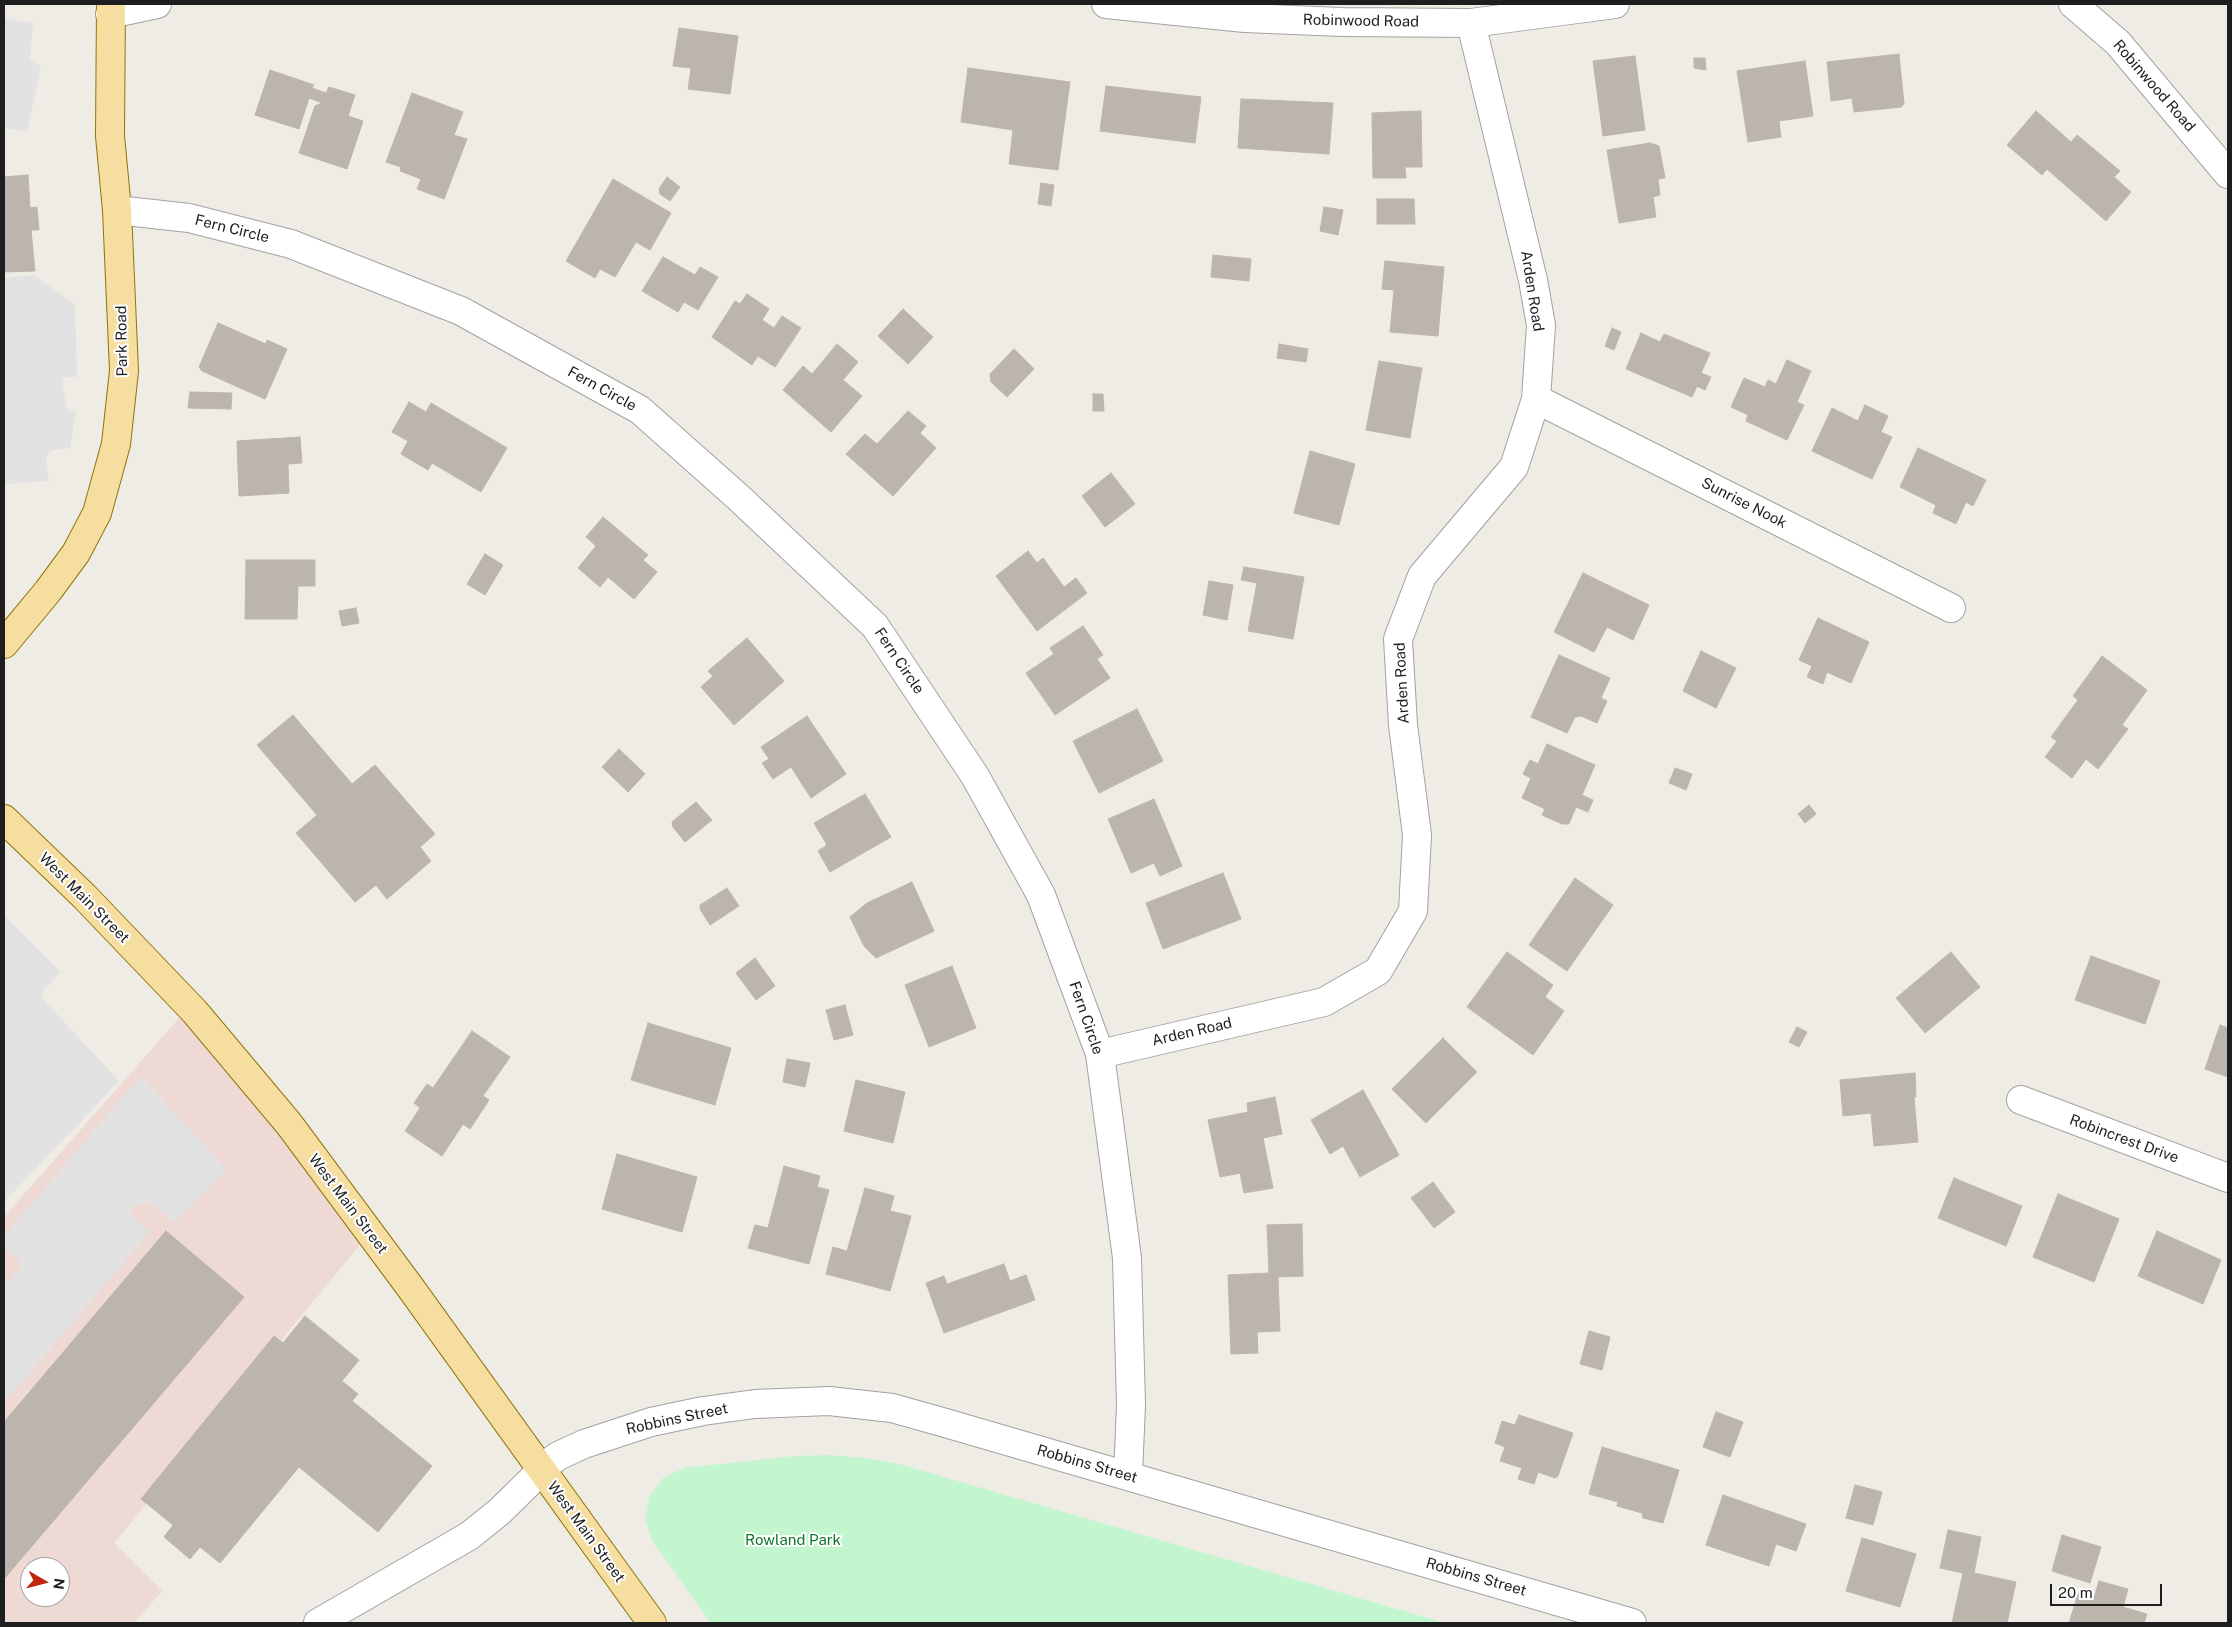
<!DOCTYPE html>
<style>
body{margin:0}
#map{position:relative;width:2232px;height:1627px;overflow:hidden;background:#eeece4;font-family:"Public Sans",sans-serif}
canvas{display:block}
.frame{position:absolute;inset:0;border:5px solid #1e1e1e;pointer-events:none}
.north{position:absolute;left:20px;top:1557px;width:50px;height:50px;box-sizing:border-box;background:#fff;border:1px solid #a5a5a5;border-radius:50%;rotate:98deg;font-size:14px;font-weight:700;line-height:20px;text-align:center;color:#1e1e1e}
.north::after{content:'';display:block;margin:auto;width:18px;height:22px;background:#c0260c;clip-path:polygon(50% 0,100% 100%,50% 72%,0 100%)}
.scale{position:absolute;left:2050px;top:1584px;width:112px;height:22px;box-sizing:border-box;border:2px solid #1e1e1e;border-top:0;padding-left:6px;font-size:15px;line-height:18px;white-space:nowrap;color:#1e1e1e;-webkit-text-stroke:4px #fff;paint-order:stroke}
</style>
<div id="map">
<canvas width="2232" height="1627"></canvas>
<div class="frame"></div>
<div class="north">N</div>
<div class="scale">20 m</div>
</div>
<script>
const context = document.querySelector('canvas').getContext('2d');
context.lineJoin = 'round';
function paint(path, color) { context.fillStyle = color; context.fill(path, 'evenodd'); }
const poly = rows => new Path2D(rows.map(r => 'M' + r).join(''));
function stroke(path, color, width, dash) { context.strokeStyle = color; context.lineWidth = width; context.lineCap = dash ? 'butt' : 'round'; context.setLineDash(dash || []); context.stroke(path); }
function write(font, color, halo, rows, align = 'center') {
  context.font = font + ' "Public Sans",sans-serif'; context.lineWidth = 4; context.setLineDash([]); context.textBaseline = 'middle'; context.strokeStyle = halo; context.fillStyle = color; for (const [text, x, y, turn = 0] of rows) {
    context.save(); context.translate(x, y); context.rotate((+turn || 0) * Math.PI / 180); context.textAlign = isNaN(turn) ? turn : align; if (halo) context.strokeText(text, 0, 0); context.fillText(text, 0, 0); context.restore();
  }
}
const commercial = poly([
 [188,1008,372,1230,114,1543,162,1591,134,1623,4,1623,4,1217],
 [30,1567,60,1567,60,1597,30,1597]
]);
const park = poly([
 [830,1455,865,1458,899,1464,1445,1623,711,1623,653,1542,645,1520,649,1497,663,1478,684,1468,795,1456]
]);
const parking = poly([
 [4,18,33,23,30,59,41,67,27,132,4,128],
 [34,275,75,305,77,377,62,377,66,407,70,411,76,411,70,448,51,450,46,457,49,481,4,484,4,278],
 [4,915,61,972,43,991,41,997,119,1081,4,1202],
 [141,1076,227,1170,174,1223,156,1206,148,1202,133,1207,130,1214,150,1232,4,1403,4,1280,10,1280,21,1267,20,1261,4,1247,4,1236]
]);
const building = poly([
 [679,28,738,36,730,94,688,89,691,68,673,66,679,28],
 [1899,54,1904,104,1901,107,1854,112,1852,98,1831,101,1827,62,1899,54],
 [1635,56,1645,130,1603,136,1593,61,1635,56],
 [1694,58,1705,58,1706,70,1694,68,1694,58],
 [1805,61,1813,116,1779,121,1781,137,1748,142,1737,71,1805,61],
 [968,68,1070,82,1058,170,1009,164,1013,130,961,122,968,68],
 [270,70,314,85,312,88,326,93,329,87,355,95,348,116,363,121,347,169,299,153,315,106,322,103,309,98,299,129,255,115,270,70],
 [1106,86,1201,97,1195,143,1100,131,1106,86],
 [412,93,463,112,454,135,467,139,444,199,417,189,421,179,400,171,401,167,386,162,412,93],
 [1241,99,1333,103,1329,154,1238,148,1241,99],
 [1421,111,1422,167,1405,167,1406,178,1373,178,1372,113,1421,111],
 [2036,111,2071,142,2077,135,2120,171,2114,177,2131,192,2106,221,2047,169,2042,175,2007,145,2036,111],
 [1650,143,1659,146,1665,178,1658,179,1660,195,1653,197,1656,217,1619,223,1607,150,1650,143],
 [28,175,30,208,37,207,39,230,31,230,35,271,4,272,4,177,28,175],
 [667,177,680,187,670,201,660,194,659,189,667,177],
 [613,179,671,213,650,250,636,242,615,277,600,269,595,278,566,261,613,179],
 [1041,183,1054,185,1051,206,1038,204,1041,183],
 [1377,199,1414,199,1415,224,1377,224,1377,199],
 [1324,207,1343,210,1338,235,1320,231,1324,207],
 [1213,255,1251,259,1249,281,1211,277,1213,255],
 [663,257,695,275,700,267,718,277,698,310,684,302,678,312,642,291,663,257],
 [1385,261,1444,267,1438,336,1390,332,1394,290,1382,289,1385,261],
 [747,294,769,309,762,320,774,328,782,316,801,328,775,367,758,356,752,365,712,337,735,301,740,304,747,294],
 [903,309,933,337,908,364,878,336,903,309],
 [218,323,266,344,267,340,287,349,265,399,202,371,199,367,218,323],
 [1612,328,1621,332,1614,350,1605,346,1612,328],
 [1641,333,1660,342,1664,334,1710,353,1701,373,1711,377,1705,390,1697,386,1692,397,1626,369,1641,333],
 [837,344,858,362,843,380,862,396,831,432,783,390,803,366,812,374,837,344],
 [1279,344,1308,349,1306,362,1277,358,1279,344],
 [1014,349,1034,369,1007,397,991,382,990,374,1014,349],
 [1787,360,1811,371,1797,402,1804,405,1787,440,1746,421,1748,415,1731,407,1744,378,1765,387,1768,380,1776,384,1787,360],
 [1379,361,1422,368,1410,438,1366,430,1379,361],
 [190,392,232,393,231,409,188,408,190,392],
 [1093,394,1103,394,1104,411,1093,411,1093,394],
 [409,402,426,412,431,403,507,448,481,492,432,463,428,470,401,454,408,441,392,432,409,402],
 [1865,405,1888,416,1881,432,1892,437,1872,479,1812,451,1832,408,1858,421,1865,405],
 [908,411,926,426,920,433,936,448,893,496,846,454,865,434,877,444,908,411],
 [300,437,302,463,288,464,289,493,239,496,237,441,300,437],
 [1918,448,1986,480,1973,506,1966,502,1956,524,1933,513,1936,505,1900,487,1918,448],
 [1310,451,1355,464,1339,525,1294,513,1310,451],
 [1111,473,1135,504,1105,527,1082,496,1111,473],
 [603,517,648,555,643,560,657,572,634,599,608,577,600,587,578,568,596,546,586,537,603,517],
 [1028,551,1037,563,1043,558,1064,587,1076,578,1087,593,1037,631,996,576,1028,551],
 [485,554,503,565,485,595,467,584,485,554],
 [246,560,315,560,315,586,298,586,297,619,245,619,246,560],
 [1244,567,1304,577,1293,639,1248,631,1257,583,1241,580,1244,567],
 [1583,573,1649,605,1633,640,1607,627,1594,652,1554,632,1583,573],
 [1209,581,1233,585,1227,620,1203,615,1209,581],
 [356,608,359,623,342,626,339,611,356,608],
 [1818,618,1869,642,1851,683,1827,672,1823,684,1807,677,1812,666,1799,660,1818,618],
 [1083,626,1103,655,1097,659,1110,678,1055,715,1026,673,1054,654,1050,648,1083,626],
 [747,638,784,681,734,725,701,687,713,676,708,671,747,638],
 [1701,651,1736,668,1716,708,1683,691,1701,651],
 [1559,655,1610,678,1601,698,1607,701,1597,723,1581,716,1575,717,1567,733,1531,717,1559,655],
 [2102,656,2147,690,2122,725,2128,729,2098,769,2086,759,2072,778,2045,757,2057,741,2051,737,2078,700,2073,696,2102,656],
 [1137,709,1163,761,1099,793,1073,741,1137,709],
 [293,715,352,784,375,765,435,834,420,847,431,861,387,899,376,885,355,902,296,833,317,815,257,745,293,715],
 [807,716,846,774,811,798,791,767,773,779,762,763,769,759,761,747,807,716],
 [1547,744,1595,765,1582,795,1593,800,1588,812,1576,807,1569,824,1562,824,1542,815,1545,809,1522,798,1531,778,1523,774,1530,760,1538,764,1547,744],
 [619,749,645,774,628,792,602,767,619,749],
 [1675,768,1692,774,1686,790,1669,783,1675,768],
 [865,794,891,837,830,872,818,851,827,845,814,823,865,794],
 [1154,799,1182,866,1160,876,1154,863,1131,873,1108,819,1154,799],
 [696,802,712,820,685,842,673,827,672,822,696,802],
 [1809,805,1816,814,1805,823,1798,814,1809,805],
 [1223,873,1241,919,1163,949,1146,903,1223,873],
 [1575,878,1613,905,1567,971,1529,945,1575,878],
 [912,882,934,931,876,958,864,946,850,917,867,903,912,882],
 [727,888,739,906,710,925,700,909,700,905,727,888],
 [1507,952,1553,985,1545,997,1564,1011,1533,1055,1467,1007,1507,952],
 [1951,952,1980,987,1925,1033,1896,998,1951,952],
 [2091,956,2160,981,2145,1024,2075,1000,2091,956],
 [755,958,775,986,756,1000,736,973,755,958],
 [952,966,976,1028,929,1047,905,985,952,966],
 [845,1005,853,1035,834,1040,826,1010,845,1005],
 [648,1023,731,1048,715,1105,631,1080,648,1023],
 [2220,1025,2228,1028,2228,1077,2205,1069,2220,1025],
 [1797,1027,1807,1032,1799,1047,1789,1042,1797,1027],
 [472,1031,510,1057,483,1096,489,1100,470,1129,463,1124,442,1156,405,1131,420,1108,414,1103,427,1084,433,1088,472,1031],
 [1443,1038,1477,1072,1426,1123,1392,1089,1443,1038],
 [787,1059,810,1063,805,1087,783,1082,787,1059],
 [1915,1073,1916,1097,1914,1097,1918,1142,1874,1146,1871,1113,1843,1116,1840,1080,1915,1073],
 [856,1080,905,1092,893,1143,844,1131,856,1080],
 [1363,1090,1399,1155,1360,1177,1343,1146,1330,1154,1311,1120,1363,1090],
 [1275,1097,1282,1134,1263,1138,1273,1188,1244,1193,1240,1173,1220,1177,1208,1120,1248,1112,1247,1103,1275,1097],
 [617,1154,697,1177,682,1232,602,1209,617,1154],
 [784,1166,820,1176,817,1187,829,1190,809,1264,748,1248,755,1225,768,1228,784,1166],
 [1954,1178,2022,1206,2006,1246,1938,1218,1954,1178],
 [1433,1182,1455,1212,1434,1228,1411,1198,1433,1182],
 [865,1188,894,1196,890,1211,911,1216,890,1291,826,1274,833,1247,847,1251,865,1188],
 [2058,1194,2119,1219,2094,1282,2033,1257,2058,1194],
 [1302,1224,1303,1276,1278,1277,1280,1331,1257,1332,1258,1353,1231,1354,1228,1275,1269,1273,1267,1225,1302,1224],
 [166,1231,244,1297,4,1579,4,1422,166,1231],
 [2157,1231,2221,1260,2203,1304,2138,1276,2157,1231],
 [1004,1264,1010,1281,1026,1275,1035,1300,944,1333,926,1283,944,1276,947,1284,1004,1264],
 [305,1316,359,1360,342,1381,358,1394,352,1401,432,1466,378,1532,299,1467,220,1563,200,1547,190,1559,164,1537,173,1525,141,1499,274,1336,283,1343,305,1316],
 [1589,1331,1610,1337,1602,1370,1580,1364,1589,1331],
 [1716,1412,1743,1422,1730,1457,1703,1447,1716,1412],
 [1519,1415,1573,1433,1558,1476,1555,1478,1538,1472,1534,1484,1518,1479,1522,1468,1500,1461,1505,1447,1495,1443,1502,1421,1515,1425,1519,1415],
 [1602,1447,1679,1470,1663,1523,1643,1518,1642,1513,1617,1506,1618,1502,1589,1494,1602,1447],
 [1855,1485,1882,1492,1873,1525,1846,1518,1855,1485],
 [1723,1495,1806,1524,1796,1551,1776,1544,1769,1566,1706,1545,1723,1495],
 [1948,1530,1981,1537,1974,1573,2016,1582,2007,1623,1952,1623,1963,1573,1940,1568,1948,1530],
 [2062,1535,2101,1547,2090,1583,2052,1571,2062,1535],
 [1862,1538,1916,1554,1900,1607,1846,1591,1862,1538],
 [2099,1581,2128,1589,2123,1607,2147,1614,2144,1623,2069,1623,2078,1594,2094,1598,2099,1581]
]);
const minor = poly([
 [1106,4,1245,18,1342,22,1471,23,1615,4],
 [2073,4,2118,43,2228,174],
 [110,14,157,4],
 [117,210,189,218,291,244,461,311,640,410,738,497,875,626,975,776,1041,895,1100,1054,1127,1258,1131,1405,1128,1475],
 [1536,399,1951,608],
 [1100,1054,1324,1002,1378,971,1413,911,1417,835,1403,725,1398,639,1422,576,1514,467,1536,399,1541,325,1533,280,1471,23],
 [2021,1100,2228,1178],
 [318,1623,469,1536,499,1512,550,1462,558,1456,584,1444,651,1422,703,1411,755,1404,829,1401,892,1408,942,1422,1632,1623]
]);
const major = poly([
 [4,644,48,591,76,553,97,513,116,444,124,371,117,210,110,136,111,4],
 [4,819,85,897,195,1012,289,1124,410,1287,652,1623]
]);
const streetNames = [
 ["Robinwood Road",1361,21,1],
 ["Robinwood Road",2154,86,49],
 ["Fern Circle",232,229,14],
 ["Arden Road",1532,291,81],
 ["Park Road",122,341,-91],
 ["Fern Circle",602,389,29],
 ["Sunrise Nook",1744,503,27],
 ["Fern Circle",899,661,56],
 ["Arden Road",1402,683,-93],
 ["West Main Street",84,898,45],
 ["Fern Circle",1086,1018,71],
 ["Arden Road",1192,1032,-13],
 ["Robincrest Drive",2124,1139,20],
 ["West Main Street",348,1204,53],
 ["Robbins Street",677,1419,-12],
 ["Robbins Street",1087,1464,16],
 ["West Main Street",586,1532,54],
 ["Robbins Street",1476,1577,16]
];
const parkNames = [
 ["Rowland Park",793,1540]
];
paint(commercial, '#eed9d4');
paint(park, '#c3f6cf');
paint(parking, '#e2e2e2');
paint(building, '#bbb5ae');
stroke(building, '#bfb5a7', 1);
stroke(minor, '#a2a2a2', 30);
stroke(major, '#8f7609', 30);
stroke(minor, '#fff', 28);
stroke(major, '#f6dea1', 28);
write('15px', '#1e1e1e', '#fff', streetNames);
write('15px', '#127629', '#fff', parkNames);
</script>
